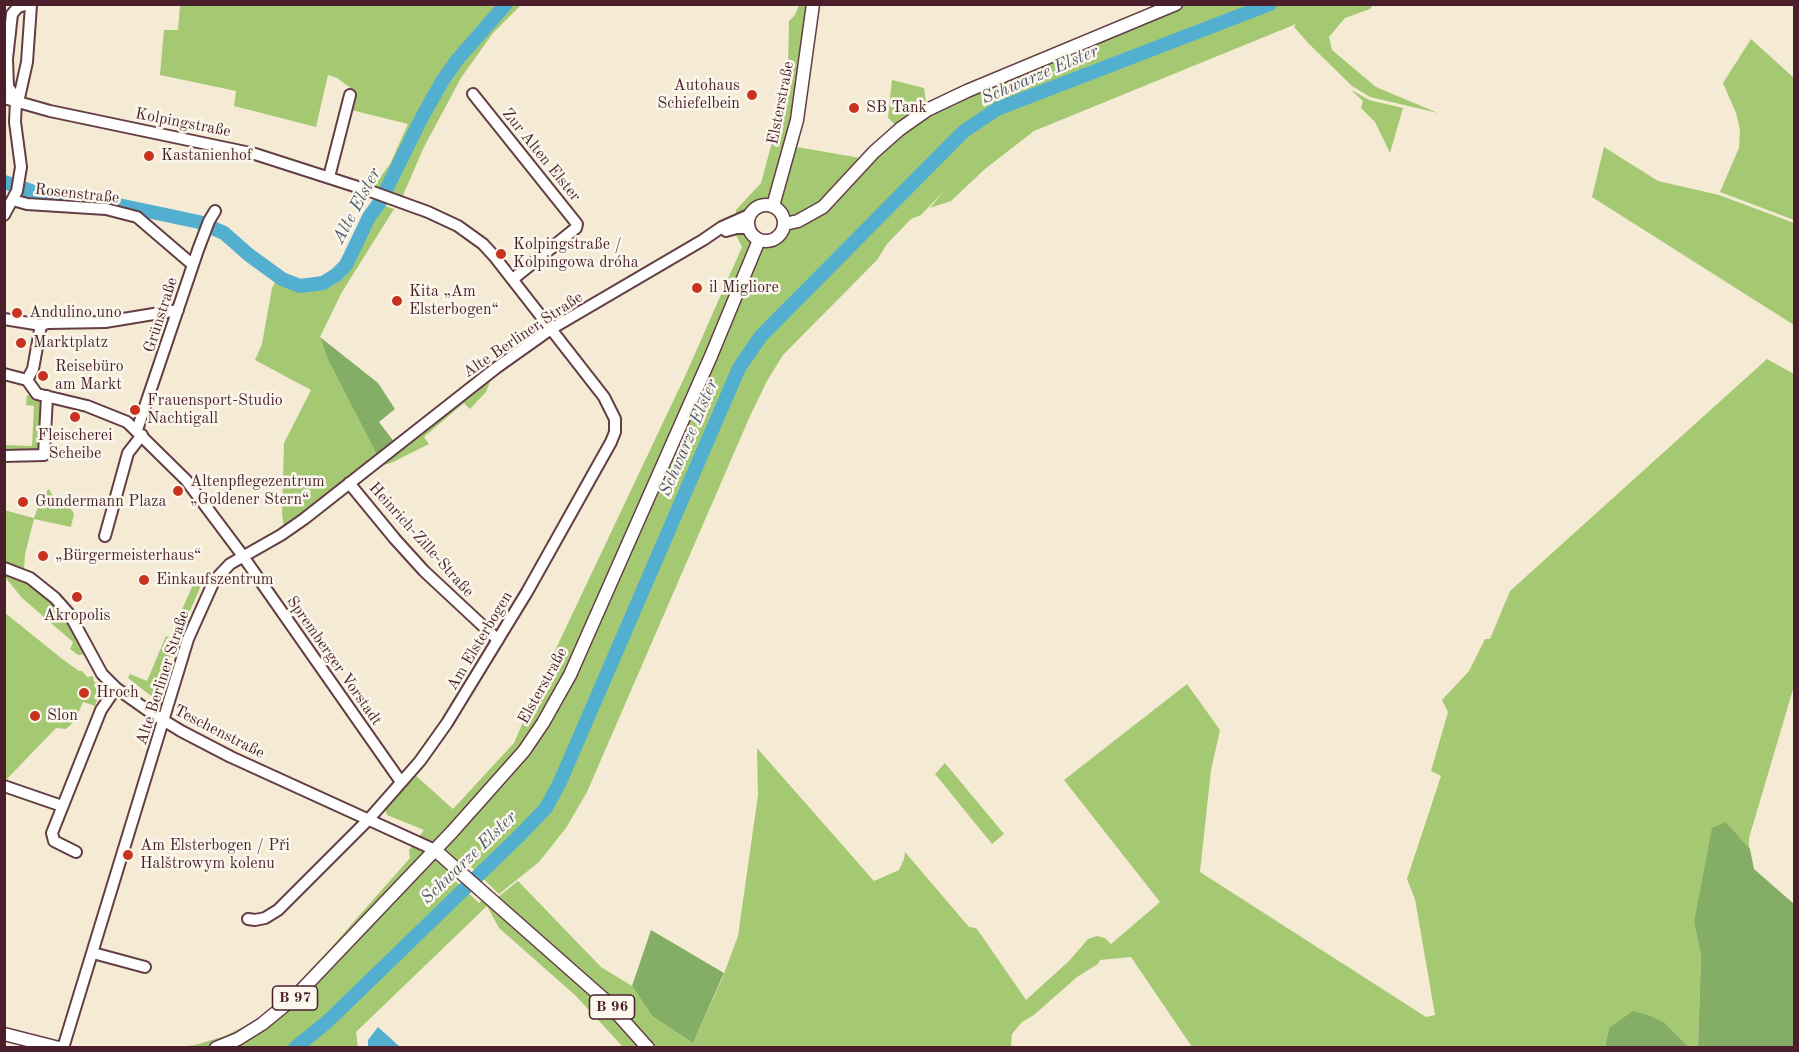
<!DOCTYPE html>
<meta charset="utf-8">
<style>
body{margin:0}
#map{position:relative;width:1799px;height:1052px;overflow:hidden;background:#f5ebd5;font-family:"Old Standard TT",serif}
canvas{display:block}
.frame{position:absolute;inset:0;border:6px solid #4a1f2b;pointer-events:none}
</style>
<div id="map">
<canvas width="1799" height="1052"></canvas>
<div class="frame"></div>
</div>
<script>
const context = document.querySelector('canvas').getContext('2d');
context.lineJoin = 'round';
function paint(path, color) { context.fillStyle = color; context.fill(path, 'evenodd'); }
const poly = rows => new Path2D(rows.map(r => 'M' + r).join(''));
function stroke(path, color, width, dash) { context.strokeStyle = color; context.lineWidth = width; context.lineCap = dash ? 'butt' : 'round'; context.setLineDash(dash || []); context.stroke(path); }
function write(font, color, halo, rows, align = 'center') {
  context.font = font + ' "Old Standard TT",serif'; context.lineWidth = 5; context.setLineDash([]); context.textBaseline = 'middle'; context.strokeStyle = halo; context.fillStyle = color; for (const [text, x, y, turn = 0] of rows) {
    context.save(); context.translate(x, y); context.rotate((+turn || 0) * Math.PI / 180); context.textAlign = isNaN(turn) ? turn : align; if (halo) context.strokeText(text, 0, 0); context.fillText(text, 0, 0); context.restore();
  }
}
const green = poly([
 [180,5,521,5,493,33,461,78,424,147,400,202,370,191,390,164,408,124,347,109,352,89,337,78,328,75,316,127,234,106,236,91,160,75,164,30,178,30],
 [799,5,812,5,801,91,791,146,866,159,823,207,800,221,823,208,874,152,904,126,899,128,888,118,892,80,924,88,927,110,967,91,1176,5,1373,5,1370,9,1345,18,1329,37,1332,50,1376,87,1438,113,1370,97,1352,86,1309,44,1294,27,1296,24,1034,131,985,169,951,201,930,208,944,191,921,215,911,219,887,244,877,260,783,355,767,381,750,416,587,792,566,828,539,862,499,894,463,859,448,874,479,903,487,895,493,901,604,1001,647,1047,623,1047,576,996,499,928,487,906,356,1032,358,1047,171,1048,195,1045,225,1036,254,1021,277,1005,328,951,410,858,409,850,424,830,387,815,385,810,414,774,453,809,514,743,543,676,686,374,742,247,736,235,736,210,761,183,771,146,788,65,789,21,795,15],
 [762,204,773,205,782,213,784,218,783,231,778,237,771,241,759,240,750,233,748,227,749,216,746,216],
 [740,286,668,456,558,700,525,751,473,810,524,751,543,723,569,675],
 [1751,39,1794,78,1794,220,1720,192,1739,148,1740,130,1736,113,1723,83],
 [1350,89,1369,100,1403,108,1390,153,1375,122,1361,108,1363,101],
 [1604,147,1658,181,1719,195,1794,223,1794,325,1592,197],
 [380,204,394,209,342,292,320,337,328,360,378,457,346,479,284,528,282,514,284,443,311,390,255,360,262,344,272,288,276,281,282,279,300,286,316,285,336,275,346,265,361,232],
 [1767,359,1794,374,1794,686,1749,838,1749,848,1726,822,1694,923,1701,955,1698,1047,1687,1045,1665,1023,1609,1028,1605,1047,1192,1047,1131,957,1100,960,1098,964,1077,977,1034,1015,1022,1022,1012,1034,1011,1047,649,1047,494,900,518,881,601,967,632,986,652,1016,693,1043,722,979,738,936,758,795,757,748,874,881,899,870,904,859,905,852,969,927,976,928,982,936,1026,1000,1069,961,1088,939,1097,936,1105,938,1111,944,1160,902,1064,780,1187,684,1220,730,1211,770,1200,872,1426,1017,1435,1015,1415,899,1407,879,1441,776,1431,771,1448,712,1442,700,1469,671,1485,639,1490,639,1510,591],
 [495,369,486,392,470,409,464,403,424,437,429,444,391,463,380,466],
 [27,395,44,400,40,423,40,428,42,428,41,450,5,453,5,445,32,446,34,406,26,405],
 [49,489,58,505,65,499,74,514,71,527,34,519,25,554,24,569,5,563,4,510,34,518,42,496],
 [5,569,49,592,90,654,78,655,70,649,73,642,22,598,5,577],
 [201,576,204,579,181,631,175,629,175,625,196,578,199,579],
 [4,612,61,658,79,671,82,671,87,677,93,676,94,682,97,682,106,688,102,693,99,694,95,706,83,702,75,721,66,729,56,728,5,781],
 [166,636,176,641,159,688,156,694,151,696,128,678,130,674,147,681],
 [945,763,1004,834,992,844,935,774]
]);
const forest = poly([
 [320,337,378,383,395,409,379,422,395,443,378,457,328,360],
 [1726,822,1750,849,1754,869,1794,904,1794,1047,1698,1047,1701,955,1694,923,1712,828],
 [651,930,724,973,693,1043,652,1016,632,986],
 [1633,1011,1650,1016,1665,1023,1687,1045,1694,1047,1605,1047,1609,1028]
]);
const water = poly([
 [378,1027,400,1047,368,1047,368,1040]
]);
const river = poly([
 [4,182,55,199,109,203,199,222,224,233,249,255,282,279,300,286,323,283,336,275,346,265,369,217,380,202,422,117,443,80,457,60,506,4],
 [295,1048,327,1022,520,835,546,808,560,782,739,368,761,336,963,132,997,109,1270,4]
]);
const minor = poly([
 [25,5,31,5,27,62,19,98,14,95,8,87,7,59,12,14,18,7,25,5],
 [473,94,577,224,576,228,513,279],
 [4,98,50,111,255,154,370,191,428,212,458,226,483,244,494,256,604,397,615,419,615,432,611,442,527,592,447,723,420,761,369,819,278,910,265,918,255,920,248,919],
 [329,177,350,95],
 [13,200,27,204,106,209,137,217,193,265],
 [4,215,17,191,21,167,15,122,16,101],
 [726,231,737,228,749,228],
 [4,319,41,325,33,369,27,380],
 [41,325,48,323,105,322,178,310],
 [4,374,27,380,37,394,87,406,127,422,186,480,240,552,401,782],
 [137,430,198,250,209,221,215,211],
 [4,456,44,455,47,396],
 [349,483,395,539,424,571,498,640],
 [105,536,128,453,142,435],
 [4,568,30,578,55,598,70,615,102,674,116,688,150,712,181,731,231,757,435,850],
 [4,786,62,806],
 [76,852,54,841,52,833,101,710,116,688],
 [93,953,145,967],
 [63,1048,188,639,214,581,230,564,281,535,304,519,496,368,551,329,703,240,722,227,749,215]
]);
const major = poly([
 '748 223a18 18 0 1 1 36 0a18 18 0 1 1-36 0Z',
 [773,206,797,120,813,4],
 [785,224,798,221,823,207,874,152,900,129,927,110,967,91,1176,4],
 [435,850,605,1000,648,1048],
 [4,1034,59,1048],
 [216,1048,238,1039,262,1024,295,997,452,832,524,751,543,723,570,675,711,356,759,240]
]);
const markers = [
 [752,95,6,"#c8321e"],
 [854,108,6,"#c8321e"],
 [149,156,6,"#c8321e"],
 [501,254,6,"#c8321e"],
 [697,288,6,"#c8321e"],
 [397,301,6,"#c8321e"],
 [17,313,6,"#c8321e"],
 [21,343,6,"#c8321e"],
 [43,376,6,"#c8321e"],
 [135,410,6,"#c8321e"],
 [75,417,6,"#c8321e"],
 [178,491,6,"#c8321e"],
 [23,502,6,"#c8321e"],
 [43,556,6,"#c8321e"],
 [144,580,6,"#c8321e"],
 [77,597,6,"#c8321e"],
 [84,693,6,"#c8321e"],
 [35,716,6,"#c8321e"],
 [128,855,6,"#c8321e"]
];
const shields = [
 [295,998,45],
 [612,1007,45]
];
const shieldNames = [
 ["B 97",295,998],
 ["B 96",612,1007]
];
const poiNames = [
 ["Autohaus",740,86,"right"],
 ["Schiefelbein",740,104,"right"],
 ["SB Tank",866,108],
 ["Kastanienhof",161,156],
 ["Kolpingstraße /",513,245],
 ["Kolpingowa dróha",513,263],
 ["il Migliore",709,288],
 ["Kita „Am",409,292],
 ["Elsterbogen“",409,310],
 ["Andulino uno",29,313],
 ["Marktplatz",33,343],
 ["Reisebüro",55,367],
 ["am Markt",55,385],
 ["Frauensport-Studio",147,401],
 ["Nachtigall",147,419],
 ["Fleischerei",75,436,"center"],
 ["Scheibe",75,454,"center"],
 ["Altenpflegezentrum",190,482],
 ["„Goldener Stern“",190,500],
 ["Gundermann Plaza",35,502],
 ["„Bürgermeisterhaus“",55,556],
 ["Einkaufszentrum",156,580],
 ["Akropolis",77,616,"center"],
 ["Hroch",96,693],
 ["Slon",47,716],
 ["Am Elsterbogen / Při",140,846],
 ["Halštrowym kolenu",140,864]
];
const streetNames = [
 ["Elsterstraße",781,103,-79],
 ["Kolpingstraße",183,123,11],
 ["Zur Alten Elster",541,155,51],
 ["Rosenstraße",77,194,6],
 ["Grünstraße",161,315,-72],
 ["Alte Berliner Straße",523,335,-34],
 ["Heinrich-Zille-Straße",421,540,48],
 ["Am Elsterbogen",480,641,-59],
 ["Spremberger Vorstadt",334,661,55],
 ["Alte Berliner Straße",163,678,-72],
 ["Elsterstraße",543,686,-61],
 ["Teschenstraße",219,732,27]
];
const waterNames = [
 ["Schwarze Elster",1040,75,-23],
 ["Alte Elster",357,206,-62],
 ["Schwarze Elster",689,438,-67],
 ["Schwarze Elster",469,858,-44]
];
paint(green, '#a5c973');
paint(forest, '#84ad65');
paint(water, '#52afd0');
stroke(river, '#52afd0', 14);
stroke(minor, '#643e44', 14);
stroke(major, '#643e44', 15);
stroke(minor, '#fff', 10);
stroke(major, '#fff', 12);
for (const [x, y, r, color] of markers) { const dot = new Path2D(); dot.arc(x, y, r, 0, 2 * Math.PI); context.fillStyle = color; context.fill(dot); stroke(dot, '#fbf7ec', 2); }
for (const [x, y, w] of shields) { const box = new Path2D(); box.roundRect(x - w / 2, y - 12, w, 24, 4.5); context.fillStyle = '#fbf7ec'; context.fill(box); stroke(box, '#4a1f2b', 1.5); }
write('bold 15px', '#4a1f2b', null, shieldNames);
write('16px', '#4a1f2b', '#fbf7ec', poiNames, 'left');
write('16px', '#4a1f2b', '#fbf7ec', streetNames);
write('italic 18px', '#4d596d', '#fbf7ec', waterNames);
</script>
